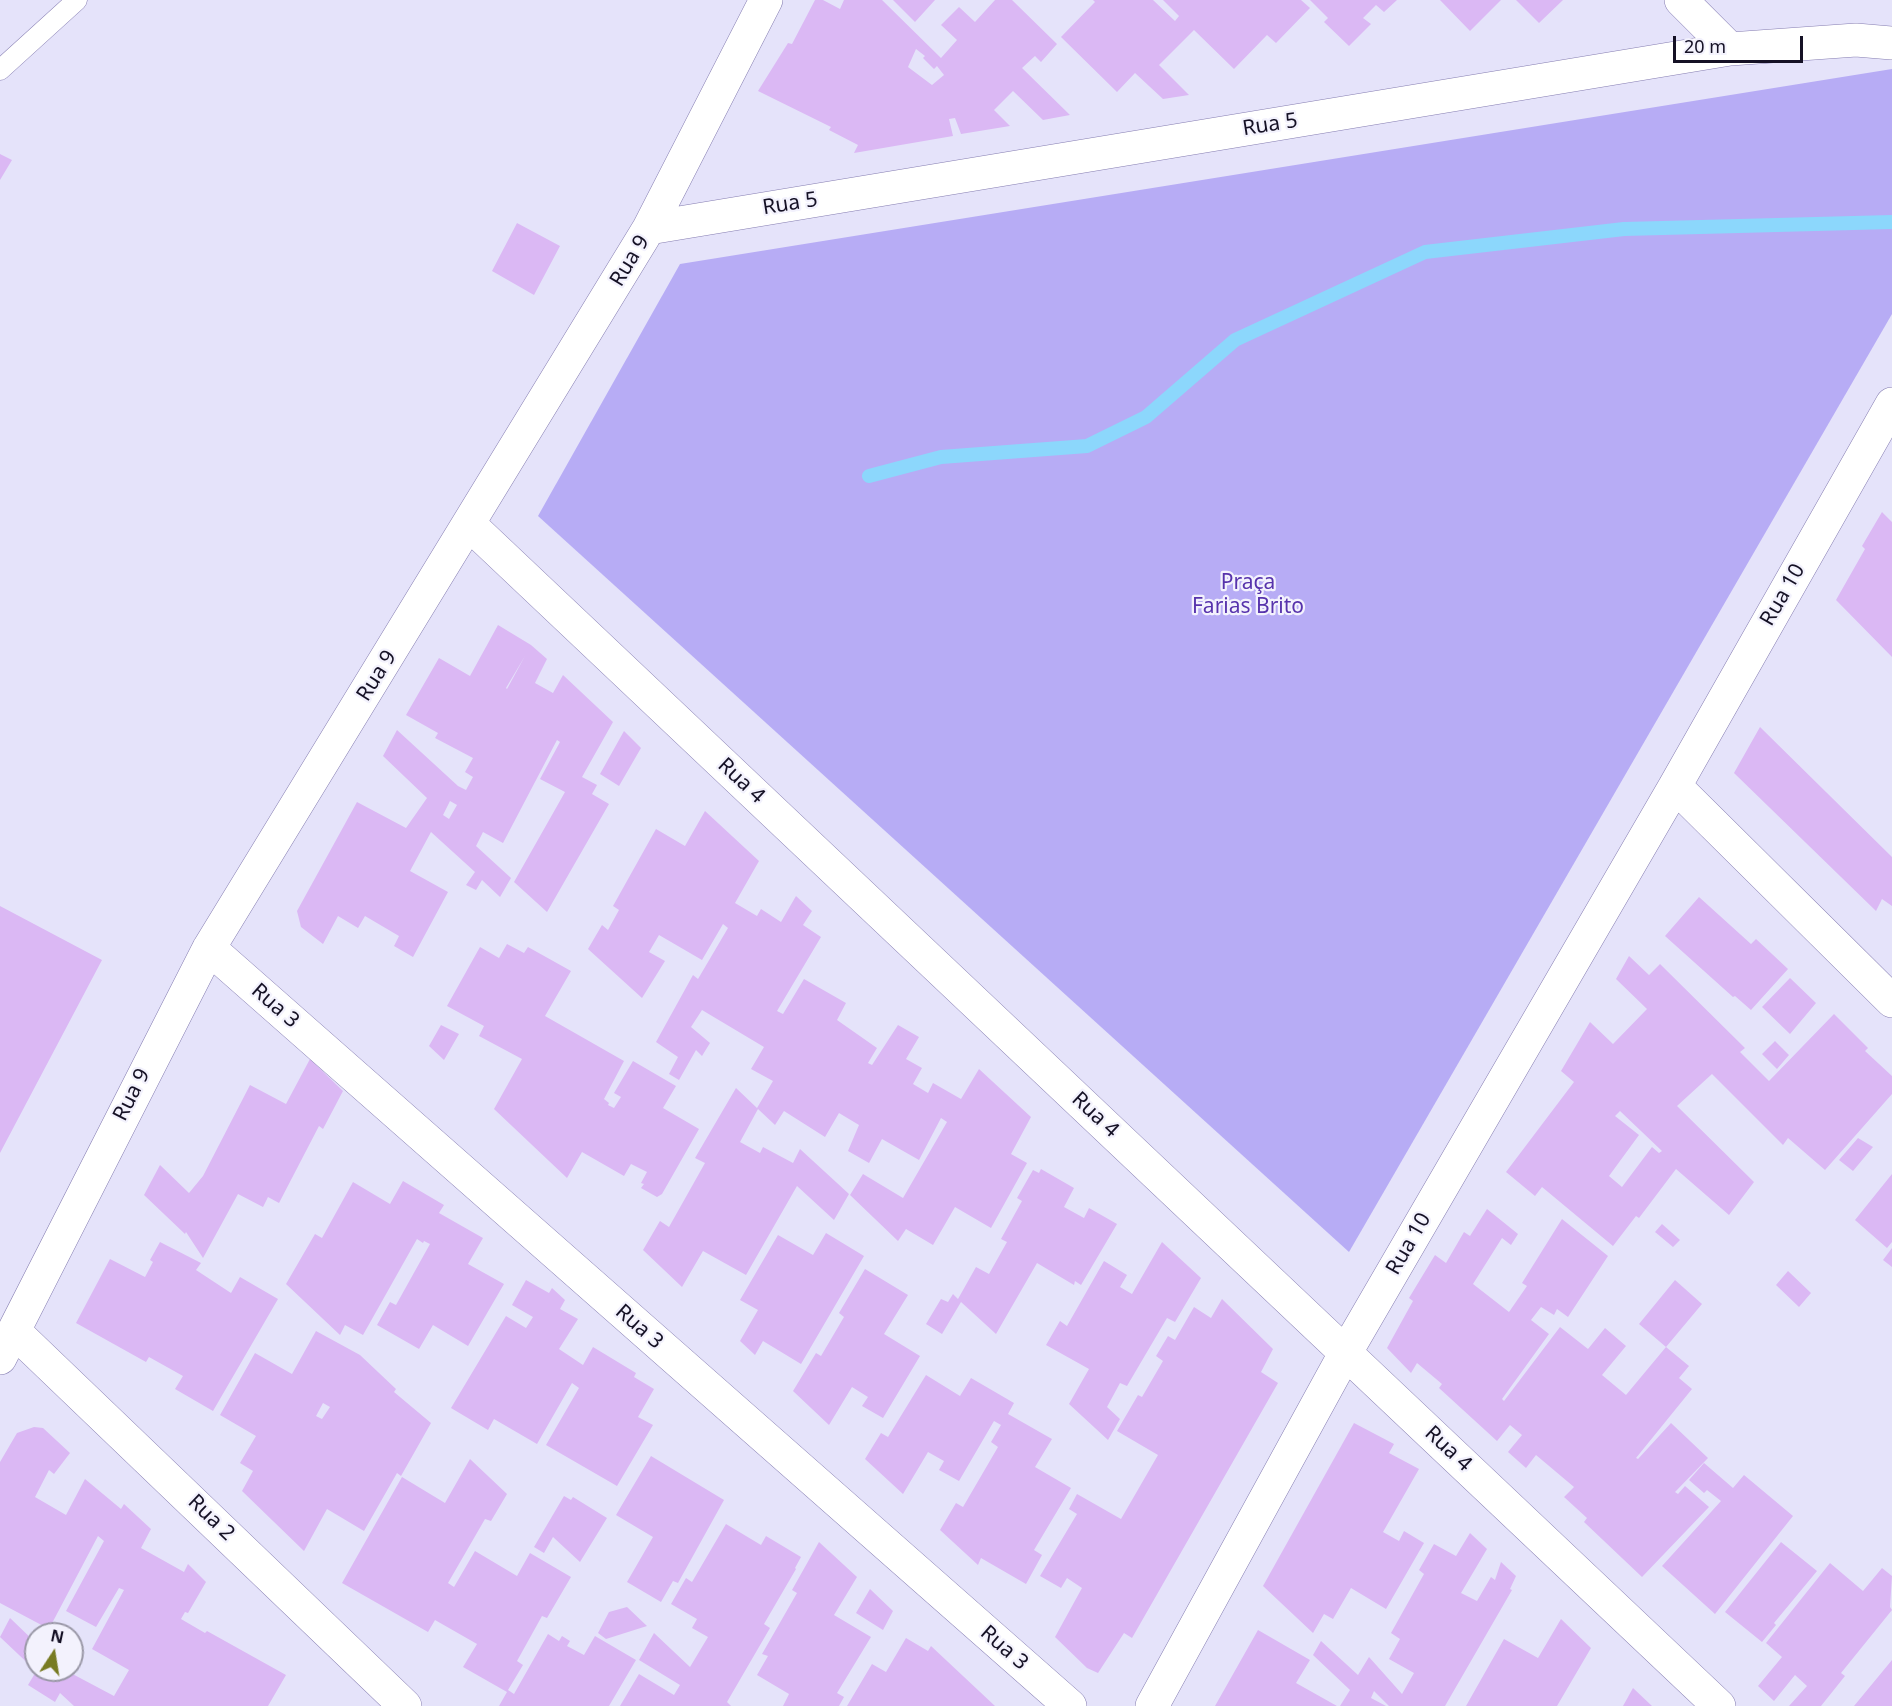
<!DOCTYPE html>
<meta charset="utf-8">
<style>
body{margin:0}
#map{position:relative;width:1892px;height:1706px;overflow:hidden;background:#e5e3fa;font-family:"Noto Sans",sans-serif}
canvas{display:block}
.north{position:absolute;left:24px;top:1622px;width:60px;height:60px;box-sizing:border-box;background:#f3f2fd;border:2px solid #9a98a7;border-radius:50%;rotate:12deg;font-size:16px;font-weight:700;line-height:24px;text-align:center;color:#151125}
.north::after{content:'';display:block;margin:auto;width:21px;height:27px;background:#787b23;clip-path:polygon(50% 0,100% 100%,50% 72%,0 100%)}
.scale{position:absolute;left:1673px;top:36px;width:130px;height:27px;box-sizing:border-box;border:3px solid #151125;border-top:0;padding-left:8px;font-size:18px;line-height:21px;white-space:nowrap;color:#151125;-webkit-text-stroke:4px #f3f2fd;paint-order:stroke}
</style>
<div id="map">
<canvas width="1892" height="1706"></canvas>
<div class="north">N</div>
<div class="scale">20 m</div>
</div>
<script>
const context = document.querySelector('canvas').getContext('2d');
context.lineJoin = 'round';
function paint(path, color) { context.fillStyle = color; context.fill(path, 'evenodd'); }
const poly = rows => new Path2D(rows.map(r => 'M' + r).join(''));
function stroke(path, color, width, dash) { context.strokeStyle = color; context.lineWidth = width; context.lineCap = dash ? 'butt' : 'round'; context.setLineDash(dash || []); context.stroke(path); }
function write(font, color, halo, rows, align = 'center') {
  context.font = font + ' "Noto Sans",sans-serif'; context.lineWidth = 4.5; context.setLineDash([]); context.textBaseline = 'middle'; context.strokeStyle = halo; context.fillStyle = color; for (const [text, x, y, turn = 0] of rows) {
    context.save(); context.translate(x, y); context.rotate((+turn || 0) * Math.PI / 180); context.textAlign = isNaN(turn) ? turn : align; if (halo) context.strokeText(text, 0, 0); context.fillText(text, 0, 0); context.restore();
  }
}
const green = poly([
 [1892,69,1892,314,1349,1252,538,516,680,264]
]);
const stream = poly([
 [869,476,941,457,1087,446,1146,417,1235,340,1425,252,1624,229,1892,222]
]);
const building = poly([
 [815,0,823,0,840,9,844,0,882,0,941,58,957,40,941,25,959,7,975,22,995,0,1012,0,1057,44,1041,62,1035,56,1022,68,1070,115,1043,120,1013,91,994,110,1010,126,961,134,955,118,949,119,953,136,854,153,858,145,829,130,831,127,758,91,788,43,792,44],
 [916,49,925,56,923,58,934,69,937,66,944,75,932,85,908,67],
 [893,0,935,0,915,22],
 [1093,0,1153,0,1175,21,1179,16,1163,0,1301,0,1310,8,1276,43,1267,35,1234,69,1194,30,1159,65,1189,95,1163,99,1135,73,1117,92,1061,37,1095,2],
 [1310,0,1397,0,1384,12,1376,5,1363,18,1371,24,1349,46,1324,22,1328,18],
 [1440,0,1501,0,1470,31],
 [1516,0,1563,0,1539,23],
 [0,154,12,160,0,180],
 [517,223,560,246,534,295,492,271],
 [1882,512,1892,522,1892,657,1836,600,1865,549,1862,546],
 [498,625,531,645,547,659,535,683,553,693,563,675,613,722,582,777,597,785,592,794,609,804,547,912,514,882,565,792,540,779,560,742,557,740,503,843,483,832,476,846,511,878,500,897,482,880,476,890,466,885,475,872,431,832,410,871,448,892,413,957,394,946,399,936,365,916,358,928,338,916,323,944,301,927,297,911,357,802,406,828,427,798,383,756,397,730,458,786,466,790,473,777,465,772,473,758,435,738,438,733,406,715,439,658,470,676],
 [525,656,507,689,506,688],
 [450,801,457,805,449,819,443,815],
 [1760,727,1892,857,1892,906,1882,899,1876,911,1734,773],
 [624,731,641,748,619,786,600,774],
 [705,811,759,861,735,903,757,916,761,909,781,922,796,896,812,911,803,925,821,937,777,1011,783,1014,804,979,846,1003,837,1020,877,1048,868,1063,872,1065,898,1025,919,1037,906,1059,922,1068,913,1084,928,1093,933,1083,961,1099,979,1069,1031,1117,1011,1154,1027,1163,991,1228,955,1207,933,1245,906,1229,898,1241,850,1195,863,1174,903,1198,947,1122,941,1118,919,1160,882,1139,869,1163,848,1151,859,1125,839,1113,825,1137,784,1111,775,1125,758,1109,740,1142,760,1153,763,1147,793,1163,800,1149,849,1194,834,1220,797,1186,746,1275,703,1251,682,1287,643,1250,660,1221,669,1227,705,1163,695,1158,736,1088,757,1108,773,1081,751,1069,764,1047,702,1010,691,1027,710,1043,702,1056,696,1050,679,1080,669,1074,678,1057,656,1042,693,975,698,979,728,928,723,924,702,960,659,935,649,952,665,961,642,998,588,949,602,925,608,930,619,910,613,906,656,829,685,846],
 [1699,897,1751,944,1756,939,1788,969,1751,1010,1735,996,1733,997,1665,936],
 [0,906,102,960,0,1153],
 [507,944,524,953,528,947,571,971,545,1016,624,1061,604,1099,609,1103,608,1105,614,1108,621,1097,614,1093,633,1061,676,1086,663,1108,699,1129,662,1194,657,1197,641,1188,644,1184,641,1183,647,1172,631,1164,624,1176,582,1152,567,1178,494,1109,522,1059,479,1036,484,1026,447,1006,480,947,499,958],
 [1629,956,1649,975,1660,964,1745,1048,1740,1052,1769,1081,1834,1014,1868,1048,1865,1051,1892,1076,1892,1094,1825,1170,1788,1138,1783,1145,1712,1074,1677,1106,1754,1182,1729,1215,1676,1169,1639,1218,1636,1216,1613,1246,1542,1187,1535,1196,1506,1172,1574,1082,1561,1071,1590,1022,1613,1044,1647,1009,1616,979],
 [1620,1111,1662,1151,1659,1153,1652,1147,1622,1187,1609,1176,1639,1135,1615,1116],
 [1790,978,1816,1003,1790,1034,1762,1007],
 [441,1025,459,1034,444,1060,429,1046],
 [1775,1041,1789,1055,1777,1069,1762,1054],
 [310,1059,343,1091,323,1129,319,1126,279,1203,268,1197,263,1207,238,1194,203,1258,186,1232,185,1234,144,1195,160,1165,189,1193,203,1176,250,1085,286,1104],
 [1858,1138,1873,1147,1853,1171,1839,1160],
 [1041,1169,1074,1188,1064,1207,1084,1218,1089,1208,1117,1224,1081,1285,1075,1281,1074,1285,1037,1263,996,1334,961,1302,942,1334,926,1324,941,1299,948,1302,953,1294,958,1299,976,1267,989,1274,1007,1242,1001,1239,1022,1201,1017,1198,1033,1170,1039,1173],
 [1892,1174,1892,1242,1887,1248,1855,1220],
 [403,1181,444,1205,439,1213,483,1238,468,1264,504,1284,468,1346,433,1325,419,1349,377,1325,390,1302,396,1305,430,1244,424,1241,423,1243,417,1239,363,1335,345,1325,340,1335,286,1284,315,1234,322,1238,353,1182,390,1204],
 [1487,1209,1518,1234,1511,1245,1502,1238,1473,1284,1509,1312,1527,1286,1522,1283,1562,1219,1608,1256,1568,1317,1557,1309,1554,1315,1541,1307,1531,1320,1549,1334,1502,1399,1504,1401,1560,1327,1588,1349,1605,1328,1626,1346,1602,1375,1626,1395,1666,1347,1639,1324,1675,1280,1702,1304,1666,1347,1689,1366,1679,1378,1692,1389,1636,1458,1638,1459,1671,1423,1708,1458,1675,1492,1678,1494,1685,1486,1709,1507,1642,1577,1584,1522,1587,1518,1564,1497,1574,1487,1536,1455,1526,1468,1508,1452,1522,1435,1510,1425,1497,1441,1439,1388,1442,1384,1417,1363,1411,1373,1387,1348,1413,1301,1409,1298,1435,1255,1446,1263,1464,1232,1470,1236],
 [1662,1224,1680,1240,1673,1247,1655,1232],
 [826,1233,864,1256,801,1364,763,1341,755,1355,740,1341,758,1310,740,1300,778,1235,813,1255],
 [160,1242,201,1263,196,1270,231,1293,240,1277,278,1299,213,1411,175,1389,183,1376,149,1357,146,1362,76,1323,110,1259,145,1277,153,1262,150,1260],
 [1162,1242,1201,1278,1175,1322,1167,1318,1127,1386,1120,1383,1107,1407,1120,1419,1108,1440,1069,1404,1089,1369,1046,1345,1060,1321,1067,1326,1104,1261,1127,1275,1120,1287,1132,1294],
 [1892,1248,1892,1267,1883,1260],
 [865,1269,908,1295,884,1334,920,1356,883,1418,862,1406,868,1397,852,1387,829,1425,793,1391,816,1353,821,1356,844,1317,839,1313],
 [1788,1271,1811,1293,1799,1307,1776,1285],
 [526,1280,549,1293,552,1288,565,1300,560,1309,578,1319,559,1349,583,1365,593,1347,636,1373,634,1377,654,1389,638,1417,653,1425,617,1486,546,1445,579,1388,572,1383,537,1444,494,1419,488,1430,451,1408,506,1316,526,1328,533,1317,512,1305],
 [1222,1299,1273,1349,1261,1372,1278,1383,1132,1638,1124,1633,1098,1673,1087,1668,1055,1637,1082,1588,1067,1578,1061,1588,1040,1576,1077,1514,1069,1509,1077,1494,1121,1519,1158,1455,1117,1431,1138,1395,1142,1397,1163,1361,1156,1356,1168,1336,1175,1340,1194,1307,1211,1318],
 [316,1331,360,1355,396,1389,394,1392,431,1423,401,1476,397,1473,364,1531,327,1509,304,1551,242,1491,253,1471,240,1463,256,1436,220,1415,255,1353,292,1374],
 [323,1403,330,1407,322,1419,316,1416],
 [926,1375,960,1396,971,1378,1014,1403,1008,1414,1052,1439,1035,1467,1071,1488,1034,1550,1042,1555,1026,1584,981,1558,978,1565,940,1530,956,1503,963,1507,998,1447,991,1442,1001,1425,994,1421,959,1481,939,1470,944,1461,928,1452,903,1494,865,1459,881,1433,888,1437],
 [1354,1423,1394,1444,1389,1453,1419,1469,1383,1532,1399,1541,1404,1531,1424,1543,1386,1609,1351,1588,1333,1619,1324,1614,1313,1633,1263,1586],
 [34,1427,43,1428,70,1453,54,1474,49,1470,35,1497,66,1515,85,1479,121,1509,124,1504,151,1529,141,1548,184,1572,188,1564,206,1582,188,1613,185,1612,181,1619,205,1633,207,1631,286,1675,268,1706,74,1706,60,1693,55,1702,28,1685,37,1670,65,1670,114,1696,129,1670,92,1649,124,1590,119,1588,96,1627,66,1611,104,1541,98,1536,49,1629,0,1603,0,1462,17,1433],
 [651,1456,724,1500,678,1583,673,1581,661,1602,627,1582,653,1537,616,1515],
 [470,1459,507,1494,491,1521,485,1519,448,1583,454,1587,475,1551,517,1576,530,1553,571,1577,547,1618,542,1616,517,1661,523,1665,508,1690,514,1694,548,1634,559,1641,562,1636,570,1641,567,1646,584,1655,595,1636,636,1660,609,1706,499,1706,507,1692,463,1667,477,1644,435,1620,428,1632,342,1583,402,1477,445,1503],
 [1704,1463,1733,1488,1744,1475,1793,1516,1715,1614,1662,1566,1721,1501,1707,1490,1704,1493,1689,1480],
 [564,1496,571,1500,573,1497,607,1518,580,1562,553,1537,544,1553,534,1547],
 [726,1524,761,1545,766,1536,801,1557,795,1568,796,1569,764,1624,770,1628,727,1702,731,1706,620,1706,639,1674,674,1695,680,1685,639,1660,654,1633,690,1667,708,1637,692,1628,697,1619,671,1604,686,1578,692,1582],
 [1470,1533,1487,1549,1461,1593,1477,1601,1491,1577,1495,1580,1501,1562,1516,1576,1510,1589,1512,1590,1445,1706,1389,1706,1374,1691,1371,1698,1386,1706,1340,1706,1350,1690,1313,1655,1321,1641,1358,1675,1369,1657,1402,1694,1414,1673,1389,1659,1400,1639,1391,1633,1424,1574,1419,1570,1434,1544,1456,1556],
 [819,1542,857,1577,834,1615,871,1637,837,1693,844,1697,839,1706,783,1706,789,1694,757,1675,768,1656,762,1654,797,1593,792,1590],
 [1781,1542,1817,1571,1774,1623,1776,1625,1762,1642,1725,1612],
 [1830,1563,1863,1591,1882,1568,1892,1576,1890,1607,1892,1610,1841,1673,1845,1676,1821,1706,1789,1706,1807,1686,1795,1675,1774,1701,1758,1686,1782,1657,1766,1643],
 [870,1589,893,1611,883,1630,856,1613],
 [627,1607,647,1626,606,1639,598,1633,609,1612],
 [10,1618,36,1643,36,1671,0,1637],
 [1561,1619,1591,1648,1557,1706,1466,1706,1504,1639,1538,1658],
 [1258,1630,1310,1660,1296,1683,1337,1706,1215,1706],
 [906,1638,928,1651,931,1646,995,1706,847,1706,872,1664,886,1672],
 [1892,1660,1892,1706,1854,1706],
 [1633,1688,1652,1706,1623,1706]
]);
const service = poly([
 [0,70,77,0]
]);
const minor = poly([
 [1681,0,1730,49],
 [649,228,1730,49,1856,40,1892,43],
 [470,525,1719,1706],
 [1675,786,1892,1001],
 [209,948,1070,1706],
 [15,1332,405,1706],
 [0,1358,209,948,649,228,766,0],
 [1152,1706,1346,1352,1675,786,1892,404]
]);
const streetNames = [
 ["Rua 5",1270,125,-9],
 ["Rua 5",790,204,-9],
 ["Rua 9",630,261,-59],
 ["Rua 10",1783,595,-60],
 ["Rua 9",377,676,-58],
 ["Rua 4",741,781,43],
 ["Rua 3",275,1006,41],
 ["Rua 9",132,1095,-63],
 ["Rua 4",1095,1115,43],
 ["Rua 10",1409,1244,-60],
 ["Rua 3",639,1327,41],
 ["Rua 4",1448,1449,43],
 ["Rua 2",211,1518,44],
 ["Rua 3",1004,1648,41]
];
const parkNames = [
 ["Praça",1248,583],
 ["Farias Brito",1248,607]
];
paint(green, '#b7acf5');
stroke(stream, '#8cd7fc', 14);
paint(building, '#dbb8f4');
stroke(service, '#857db1', 21);
stroke(minor, '#857db1', 34);
stroke(service, '#fff', 20);
stroke(minor, '#fff', 33);
write('21px', '#151125', '#f3f2fd', streetNames);
write('21px', '#5733ac', '#f3f2fd', parkNames);
</script>
